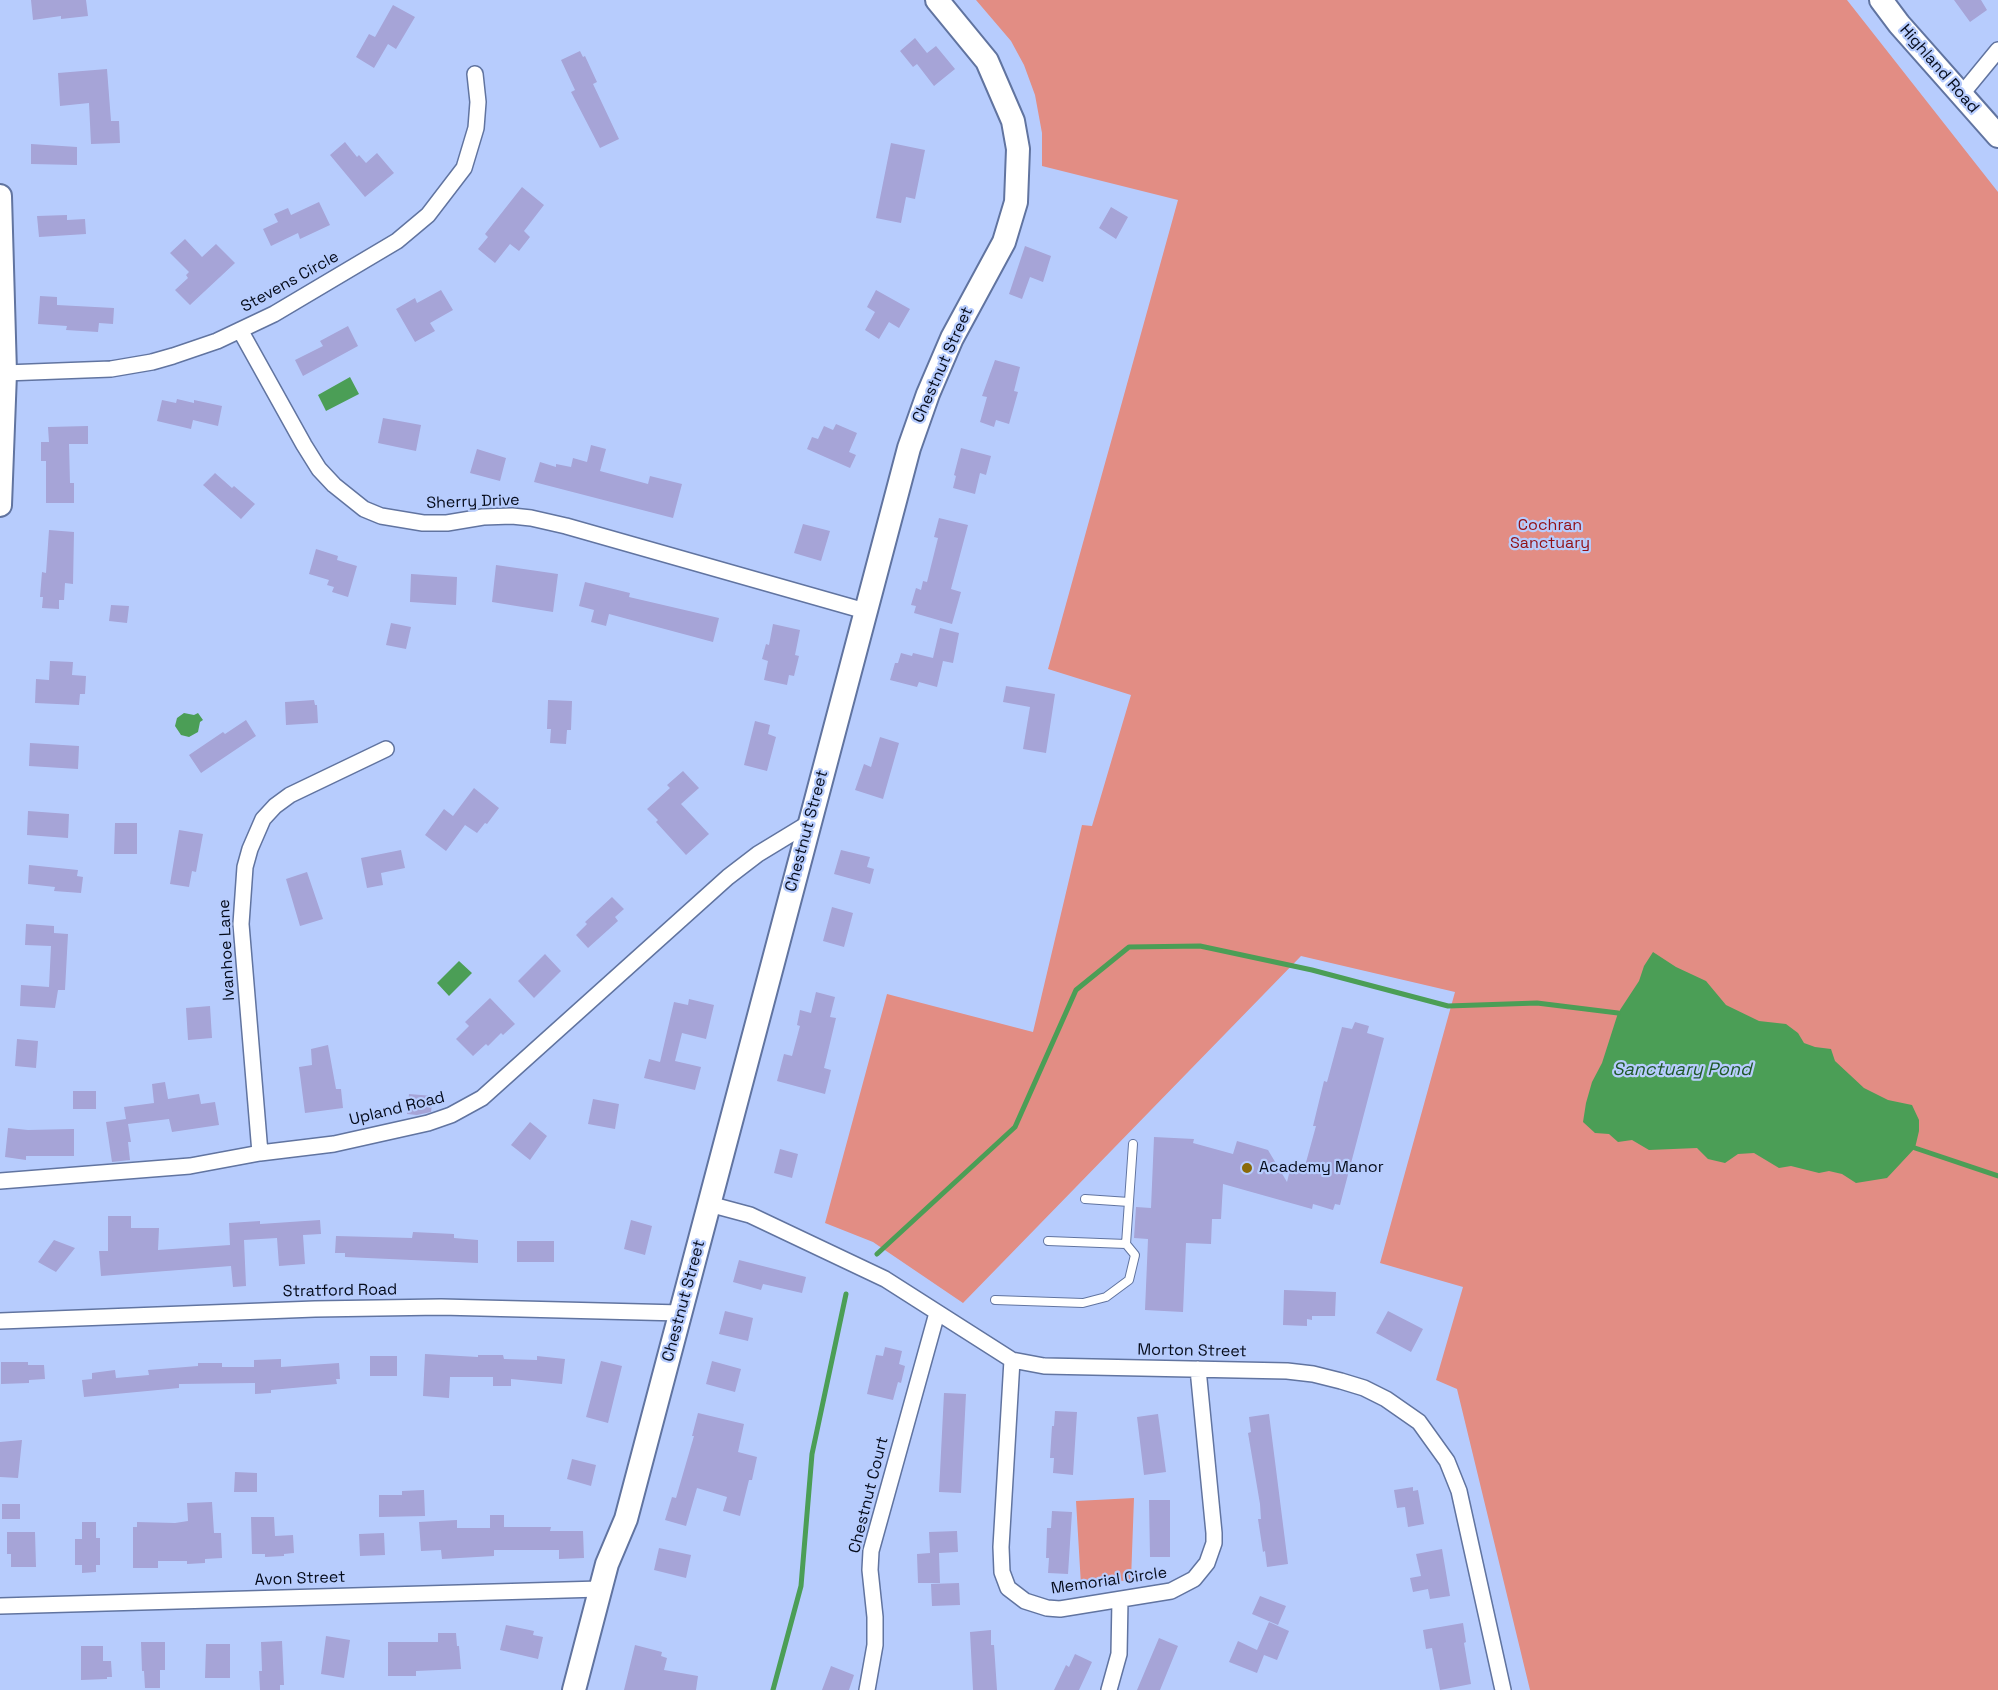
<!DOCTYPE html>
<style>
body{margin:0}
canvas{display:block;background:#b7ccfd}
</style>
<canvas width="1998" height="1690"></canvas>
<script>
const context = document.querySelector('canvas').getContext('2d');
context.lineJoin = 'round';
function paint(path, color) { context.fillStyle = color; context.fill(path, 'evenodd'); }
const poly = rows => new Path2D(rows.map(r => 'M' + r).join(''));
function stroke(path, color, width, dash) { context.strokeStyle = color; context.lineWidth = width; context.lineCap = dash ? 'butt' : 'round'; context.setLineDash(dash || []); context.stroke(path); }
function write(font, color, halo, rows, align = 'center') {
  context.font = font + ' "Space Grotesk",sans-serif'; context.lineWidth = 4.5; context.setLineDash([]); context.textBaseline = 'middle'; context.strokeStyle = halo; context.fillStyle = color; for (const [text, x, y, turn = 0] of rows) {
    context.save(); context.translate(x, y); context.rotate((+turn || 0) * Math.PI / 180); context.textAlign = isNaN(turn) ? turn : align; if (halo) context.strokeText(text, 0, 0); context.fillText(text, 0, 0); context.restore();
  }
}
const green = poly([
 [976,0,1847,0,1998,192,1998,1690,1530,1690,1457,1389,1436,1380,1463,1287,1380,1263,1455,992,1301,956,963,1303,873,1242,825,1223,887,994,1033,1032,1082,825,1092,826,1131,695,1048,669,1178,200,1042,166,1042,133,1035,95,1024,65,1011,41],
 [1134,1498,1131,1580,1081,1585,1076,1501]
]);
const water = poly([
 [350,377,359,394,326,411,318,395],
 [184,713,194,715,198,713,203,720,200,722,198,732,189,737,181,735,175,726,177,718],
 [1653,952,1676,967,1706,981,1726,1005,1759,1021,1786,1024,1798,1033,1804,1043,1815,1047,1831,1049,1835,1061,1864,1088,1888,1100,1912,1105,1919,1120,1919,1131,1915,1148,1887,1178,1856,1183,1842,1174,1829,1171,1819,1173,1791,1166,1779,1168,1754,1153,1738,1154,1725,1163,1708,1159,1697,1148,1649,1150,1632,1140,1618,1142,1609,1134,1595,1133,1583,1122,1586,1103,1592,1082,1602,1063,1618,1013,1639,981,1644,966],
 [459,961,472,973,449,996,437,983]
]);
const stream = poly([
 [1915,1148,1998,1176],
 [877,1254,1015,1127,1076,990,1129,947,1200,946,1312,970,1448,1006,1537,1003,1618,1013],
 [773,1690,801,1586,812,1454,846,1294]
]);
const building = poly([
 [31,0,86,0,88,16,61,19,61,16,33,20],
 [1954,0,1981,0,1987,10,1970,22],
 [393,5,415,17,396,49,388,44,374,68,356,57,369,34,375,37],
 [915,38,927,53,936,46,955,69,934,86,917,64,913,67,900,51],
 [580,51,583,57,585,56,597,82,593,84,619,139,600,148,571,92,575,90,561,60],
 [107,69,111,121,119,121,120,143,91,144,89,103,60,106,58,73],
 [345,142,357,157,359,155,366,163,377,153,394,173,365,197,330,155],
 [891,143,925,150,915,199,906,197,901,223,876,218],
 [31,144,77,147,77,165,31,164],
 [522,187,544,205,524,231,530,237,519,251,510,244,495,263,478,249,488,237,485,234],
 [319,202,330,225,300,239,298,233,271,246,263,229,278,222,274,214,288,208,291,215],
 [1111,207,1128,217,1116,239,1099,228],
 [67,215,67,220,85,219,86,234,39,237,37,216],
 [185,239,202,257,216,244,235,263,190,305,175,290,188,278,186,275,189,272,170,253],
 [1025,246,1051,256,1043,282,1030,277,1022,299,1009,294],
 [441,290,453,310,430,323,435,331,415,342,396,309,415,298,417,303],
 [876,290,910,309,899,328,889,322,879,339,865,330,875,312,867,307],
 [40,296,57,297,57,305,114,308,113,324,99,323,98,332,66,330,67,326,38,324],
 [348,326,358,346,303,376,295,360,323,346,320,341],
 [995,360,1020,367,1014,391,1018,392,1009,424,996,420,994,427,980,422,987,397,982,396],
 [177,399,194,403,194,400,222,406,218,426,193,420,191,429,157,421,162,400,176,403],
 [383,418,421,425,416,451,378,443],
 [836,424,857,433,849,452,856,455,850,468,807,449,812,437,818,439,824,426,833,430],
 [88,426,88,444,69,444,70,483,74,483,74,503,46,503,46,461,41,461,41,442,49,442,48,427],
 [591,445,606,449,600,471,648,484,650,476,682,484,673,518,534,482,540,462,556,467,556,464,571,467,573,458,587,462],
 [961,448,991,456,986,475,980,473,975,494,953,488,956,476,954,475],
 [477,449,506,458,500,481,470,473],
 [215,473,232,488,234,486,255,504,241,519,203,485],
 [939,518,968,525,951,589,961,592,952,624,914,613,916,606,911,605,916,588,921,590,923,581,927,582,938,538,934,537],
 [803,524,830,531,821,561,794,553],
 [49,530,74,532,73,584,65,583,64,600,59,600,59,609,42,608,43,597,40,597,42,572,46,573],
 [316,549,338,556,337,560,357,566,348,597,332,592,334,587,327,585,329,580,309,574],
 [496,565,558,574,553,612,492,602],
 [411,574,457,577,456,605,410,602],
 [585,582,630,593,629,597,719,618,713,642,609,614,606,626,591,622,594,610,579,606],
 [111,605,129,606,127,623,109,621],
 [391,623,411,627,406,649,386,645],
 [773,624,800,630,795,655,799,656,794,676,789,675,787,685,764,680,768,661,762,659,766,644,769,645],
 [940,628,959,633,953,663,943,661,937,687,919,682,917,687,890,680,895,663,898,663,901,653,912,656,913,653,933,658],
 [50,661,73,662,72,675,86,676,85,694,80,694,79,705,35,703,36,679,49,680],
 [1006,686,1055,694,1046,753,1023,749,1030,707,1003,702],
 [314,700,315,705,317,705,318,723,286,725,285,702],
 [548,700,572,701,571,730,567,730,566,744,550,743,551,729,547,729],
 [246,720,256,736,201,773,189,755,223,732,225,734],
 [755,721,770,725,768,734,776,737,767,771,744,765],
 [880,737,899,743,883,799,855,790,864,764,871,767],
 [30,743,79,746,78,769,29,766],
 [683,771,699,788,681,804,709,834,686,855,656,822,658,820,647,809,670,788,667,785],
 [474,788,499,808,487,824,485,823,477,833,465,825,446,851,425,835,444,809,453,816],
 [28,811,69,814,68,838,27,835],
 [115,823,137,823,137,854,114,854],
 [179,830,203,834,196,872,192,871,189,887,170,884],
 [401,850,405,868,381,873,383,885,367,888,361,858],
 [841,850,870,857,867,867,874,869,870,884,834,874],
 [29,865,78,870,77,876,83,877,81,893,54,891,55,887,28,884],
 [307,872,323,919,300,926,286,879],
 [612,897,624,909,615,917,618,921,588,948,576,935,587,924,585,922],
 [832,907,853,913,844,947,823,941],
 [26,924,54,926,54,933,68,934,65,990,58,990,55,1008,20,1006,21,985,49,987,51,946,25,945],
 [545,954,561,971,534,998,518,981],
 [816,992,835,997,830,1017,836,1018,824,1068,831,1070,825,1094,777,1081,784,1054,792,1056,800,1026,797,1025,800,1010,811,1013],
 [490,998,515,1024,503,1035,501,1033,488,1046,486,1044,473,1056,456,1039,469,1026,465,1022],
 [689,999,714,1005,706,1039,682,1033,675,1061,701,1067,695,1090,644,1078,649,1059,660,1062,674,1002,688,1005],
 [210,1006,212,1038,188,1040,186,1008],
 [1355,1022,1369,1026,1367,1033,1384,1038,1340,1205,1335,1204,1333,1210,1313,1204,1312,1209,1223,1184,1221,1219,1212,1219,1211,1244,1186,1243,1183,1312,1145,1310,1148,1239,1134,1238,1136,1207,1151,1208,1154,1137,1194,1139,1193,1143,1233,1154,1237,1141,1268,1150,1287,1182,1292,1162,1305,1166,1316,1126,1313,1126,1324,1081,1327,1082,1342,1027,1352,1029],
 [17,1039,38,1041,36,1068,15,1066],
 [328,1045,336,1089,341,1089,343,1108,305,1113,299,1067,312,1065,311,1049],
 [165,1082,168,1099,199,1094,201,1104,215,1102,219,1125,172,1132,169,1119,128,1124,131,1142,128,1142,130,1160,112,1162,106,1122,126,1119,124,1107,154,1103,152,1084],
 [73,1091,96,1091,96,1109,73,1109],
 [409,1094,433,1096,431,1112,417,1115,407,1114],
 [593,1099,619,1104,615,1129,588,1124],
 [530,1122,547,1136,530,1160,511,1145],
 [8,1128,28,1130,74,1129,74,1156,26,1156,26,1160,5,1157],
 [780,1149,798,1154,792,1178,774,1173],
 [108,1216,131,1216,131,1228,159,1228,158,1250,230,1245,229,1223,260,1221,260,1224,320,1220,321,1234,303,1235,305,1264,279,1266,277,1238,244,1240,246,1286,233,1287,231,1266,101,1276,99,1251,108,1251],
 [631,1220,652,1226,645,1255,624,1249],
 [413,1232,454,1234,454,1238,478,1240,478,1263,345,1257,345,1253,335,1253,336,1236,412,1238],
 [54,1240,75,1248,56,1272,38,1262],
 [517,1241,554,1241,554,1262,517,1262],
 [739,1260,806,1277,802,1293,763,1284,761,1290,733,1282],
 [1284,1290,1336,1292,1335,1316,1312,1316,1312,1320,1307,1319,1307,1326,1283,1325],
 [725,1311,753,1318,748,1341,719,1334],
 [1388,1311,1423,1329,1411,1352,1376,1333],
 [885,1347,902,1351,899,1364,905,1366,901,1383,898,1382,893,1400,867,1394,876,1355,883,1356],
 [425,1354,478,1357,478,1355,503,1355,504,1359,537,1360,537,1356,565,1359,562,1384,511,1379,511,1386,493,1386,493,1377,450,1377,449,1398,423,1396],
 [370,1356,397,1356,397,1376,370,1376],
 [281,1359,281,1367,339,1363,340,1379,336,1379,337,1384,271,1390,271,1393,255,1394,255,1383,179,1384,179,1388,84,1397,82,1380,92,1379,92,1373,115,1370,116,1378,149,1375,148,1370,198,1366,198,1363,222,1363,222,1367,254,1367,254,1360],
 [601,1361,622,1366,608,1423,586,1417],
 [712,1361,741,1369,735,1392,706,1384],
 [1,1362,28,1362,28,1365,44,1365,45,1379,29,1380,29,1383,1,1384],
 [944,1393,966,1394,961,1493,939,1492],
 [1055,1411,1077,1412,1073,1475,1053,1473,1054,1458,1050,1458,1052,1426,1054,1426],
 [698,1413,744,1424,738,1452,757,1457,752,1480,749,1480,740,1516,723,1511,727,1497,697,1488,686,1526,665,1520,672,1497,676,1498,694,1436,692,1436],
 [1158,1414,1166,1472,1144,1475,1137,1417],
 [1269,1414,1288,1564,1267,1567,1265,1551,1263,1552,1258,1519,1261,1519,1260,1504,1248,1433,1251,1432,1249,1417],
 [22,1440,18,1478,0,1477,0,1442],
 [572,1459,596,1465,591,1486,567,1479],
 [235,1472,257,1473,257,1492,234,1492],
 [1413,1487,1413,1491,1418,1490,1424,1524,1408,1527,1405,1507,1397,1508,1394,1490],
 [424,1490,425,1516,379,1517,379,1495,402,1495,402,1491],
 [1149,1500,1170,1500,1170,1557,1150,1557],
 [212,1502,214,1533,221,1533,222,1558,205,1559,205,1563,187,1564,187,1561,158,1561,158,1568,133,1568,133,1527,137,1527,137,1522,175,1523,188,1521,187,1503],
 [2,1504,20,1504,20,1519,2,1519],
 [1052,1511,1072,1512,1068,1574,1048,1573,1049,1558,1046,1558,1047,1528,1051,1528],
 [490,1515,504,1515,504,1527,551,1527,550,1531,583,1531,584,1558,559,1559,559,1550,494,1550,494,1556,442,1559,441,1550,421,1551,419,1522,457,1520,457,1528,490,1528],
 [251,1517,274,1517,275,1536,293,1535,294,1553,284,1554,284,1556,265,1557,265,1554,252,1554],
 [82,1522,96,1522,96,1538,100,1538,100,1565,96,1565,96,1572,82,1573,82,1565,75,1565,75,1539,82,1539],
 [957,1531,958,1552,939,1553,940,1583,918,1583,917,1554,930,1553,929,1532],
 [7,1532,35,1532,36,1567,11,1567,11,1554,7,1554],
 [384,1533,385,1555,360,1556,359,1534],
 [659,1548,691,1555,686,1578,654,1570],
 [1442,1549,1450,1596,1430,1599,1428,1589,1413,1592,1410,1578,1421,1576,1416,1554],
 [959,1583,960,1605,932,1606,931,1584],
 [1260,1596,1286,1606,1278,1625,1252,1614],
 [1269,1622,1289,1631,1277,1660,1264,1655,1257,1673,1229,1662,1238,1641,1257,1650],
 [1463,1623,1466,1642,1464,1643,1471,1684,1440,1690,1432,1648,1426,1649,1423,1630],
 [506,1625,534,1631,533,1635,543,1637,538,1659,500,1650],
 [991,1630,991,1645,994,1645,997,1690,973,1690,970,1632],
 [438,1633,456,1633,457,1646,459,1646,461,1669,416,1671,416,1676,388,1676,388,1642,438,1642],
 [326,1636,350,1640,344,1678,321,1674],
 [1159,1638,1178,1646,1160,1690,1137,1690],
 [282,1641,284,1685,280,1685,280,1690,260,1690,259,1671,262,1671,261,1642],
 [141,1642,165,1642,165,1670,160,1670,160,1688,145,1688,144,1671,142,1671],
 [206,1644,230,1644,230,1678,205,1678],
 [635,1645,662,1652,661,1656,667,1658,664,1670,698,1676,696,1690,624,1690],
 [81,1646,103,1646,103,1661,111,1661,112,1677,107,1677,107,1679,81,1680],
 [1075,1654,1092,1662,1079,1690,1054,1690,1066,1665,1069,1667],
 [831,1666,854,1675,849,1690,822,1690]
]);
const lane = poly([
 [1085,1199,1129,1202],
 [1126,1244,1133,1144],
 [995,1300,1083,1303,1106,1297,1129,1280,1135,1255,1126,1244,1048,1241]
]);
const street = poly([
 [1961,95,1998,50],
 [240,330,304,445,319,469,334,485,364,509,381,516,423,523,447,523,483,517,512,516,531,518,566,526,865,611],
 [5,373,111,369,152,362,173,356,217,341,274,314,397,241,428,215,464,168,476,128,478,102,475,74],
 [260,1153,241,924,245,867,250,849,263,819,275,806,290,795,386,749],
 [0,1181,190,1166,260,1153,334,1144,428,1123,451,1115,482,1098,728,877,758,854,809,823],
 [709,1204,750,1215,885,1279,1012,1360,1044,1366,1287,1371,1313,1374,1341,1381,1364,1388,1386,1399,1419,1422,1447,1461,1459,1491,1503,1690],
 [0,1321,315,1309,441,1307,681,1313],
 [1012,1360,1001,1547,1002,1572,1008,1588,1025,1601,1047,1608,1060,1609,1171,1591,1194,1579,1207,1563,1214,1543,1214,1533,1198,1369],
 [0,1606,600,1589],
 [867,1690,875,1645,875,1617,870,1570,871,1551,937,1313],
 [1109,1690,1119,1654,1120,1600]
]);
const secondary = poly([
 [1881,0,1899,24,1998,136],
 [0,196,5,373,0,505],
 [574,1690,607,1564,626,1519,909,448,928,394,952,338,1004,242,1016,202,1018,149,1013,121,987,61,937,0]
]);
const markers = [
 [1247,1168,6,"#8a6a09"]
];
const streetNames = [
 ["Highland Road",1939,69,49],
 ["Stevens Circle",290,282,-29],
 ["Chestnut Street",943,365,-66],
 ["Sherry Drive",473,502,-2],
 ["Chestnut Street",807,831,-75],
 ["Ivanhoe Lane",227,950,-93],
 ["Upland Road",397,1109,-14],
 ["Stratford Road",340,1291,-1],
 ["Chestnut Street",684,1301,-75],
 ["Morton Street",1192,1351,1],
 ["Chestnut Court",869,1495,-76],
 ["Avon Street",300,1579,-2],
 ["Memorial Circle",1109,1581,-8]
];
const parkNames = [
 ["Cochran",1550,526],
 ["Sanctuary",1550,544]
];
const poiNames = [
 ["Academy Manor",1259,1168]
];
const waterNames = [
 ["Sanctuary Pond",1682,1070]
];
paint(green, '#e28d84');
paint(water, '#4b9e56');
stroke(stream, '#4b9e56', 5);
paint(building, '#a6a4d7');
stroke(lane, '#6174a0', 10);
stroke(street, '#6174a0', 18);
stroke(secondary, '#6174a0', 26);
stroke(lane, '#fff', 8);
stroke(street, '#fff', 15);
stroke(secondary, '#fff', 22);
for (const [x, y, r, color] of markers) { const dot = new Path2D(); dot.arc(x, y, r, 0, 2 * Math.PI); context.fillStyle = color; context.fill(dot); stroke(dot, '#b7ccfd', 2); }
write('16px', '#050b1b', '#b7ccfd', streetNames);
write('16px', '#920f15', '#b7ccfd', parkNames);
write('16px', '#050b1b', '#b7ccfd', poiNames, 'left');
write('italic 18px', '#1f5828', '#b7ccfd', waterNames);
</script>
